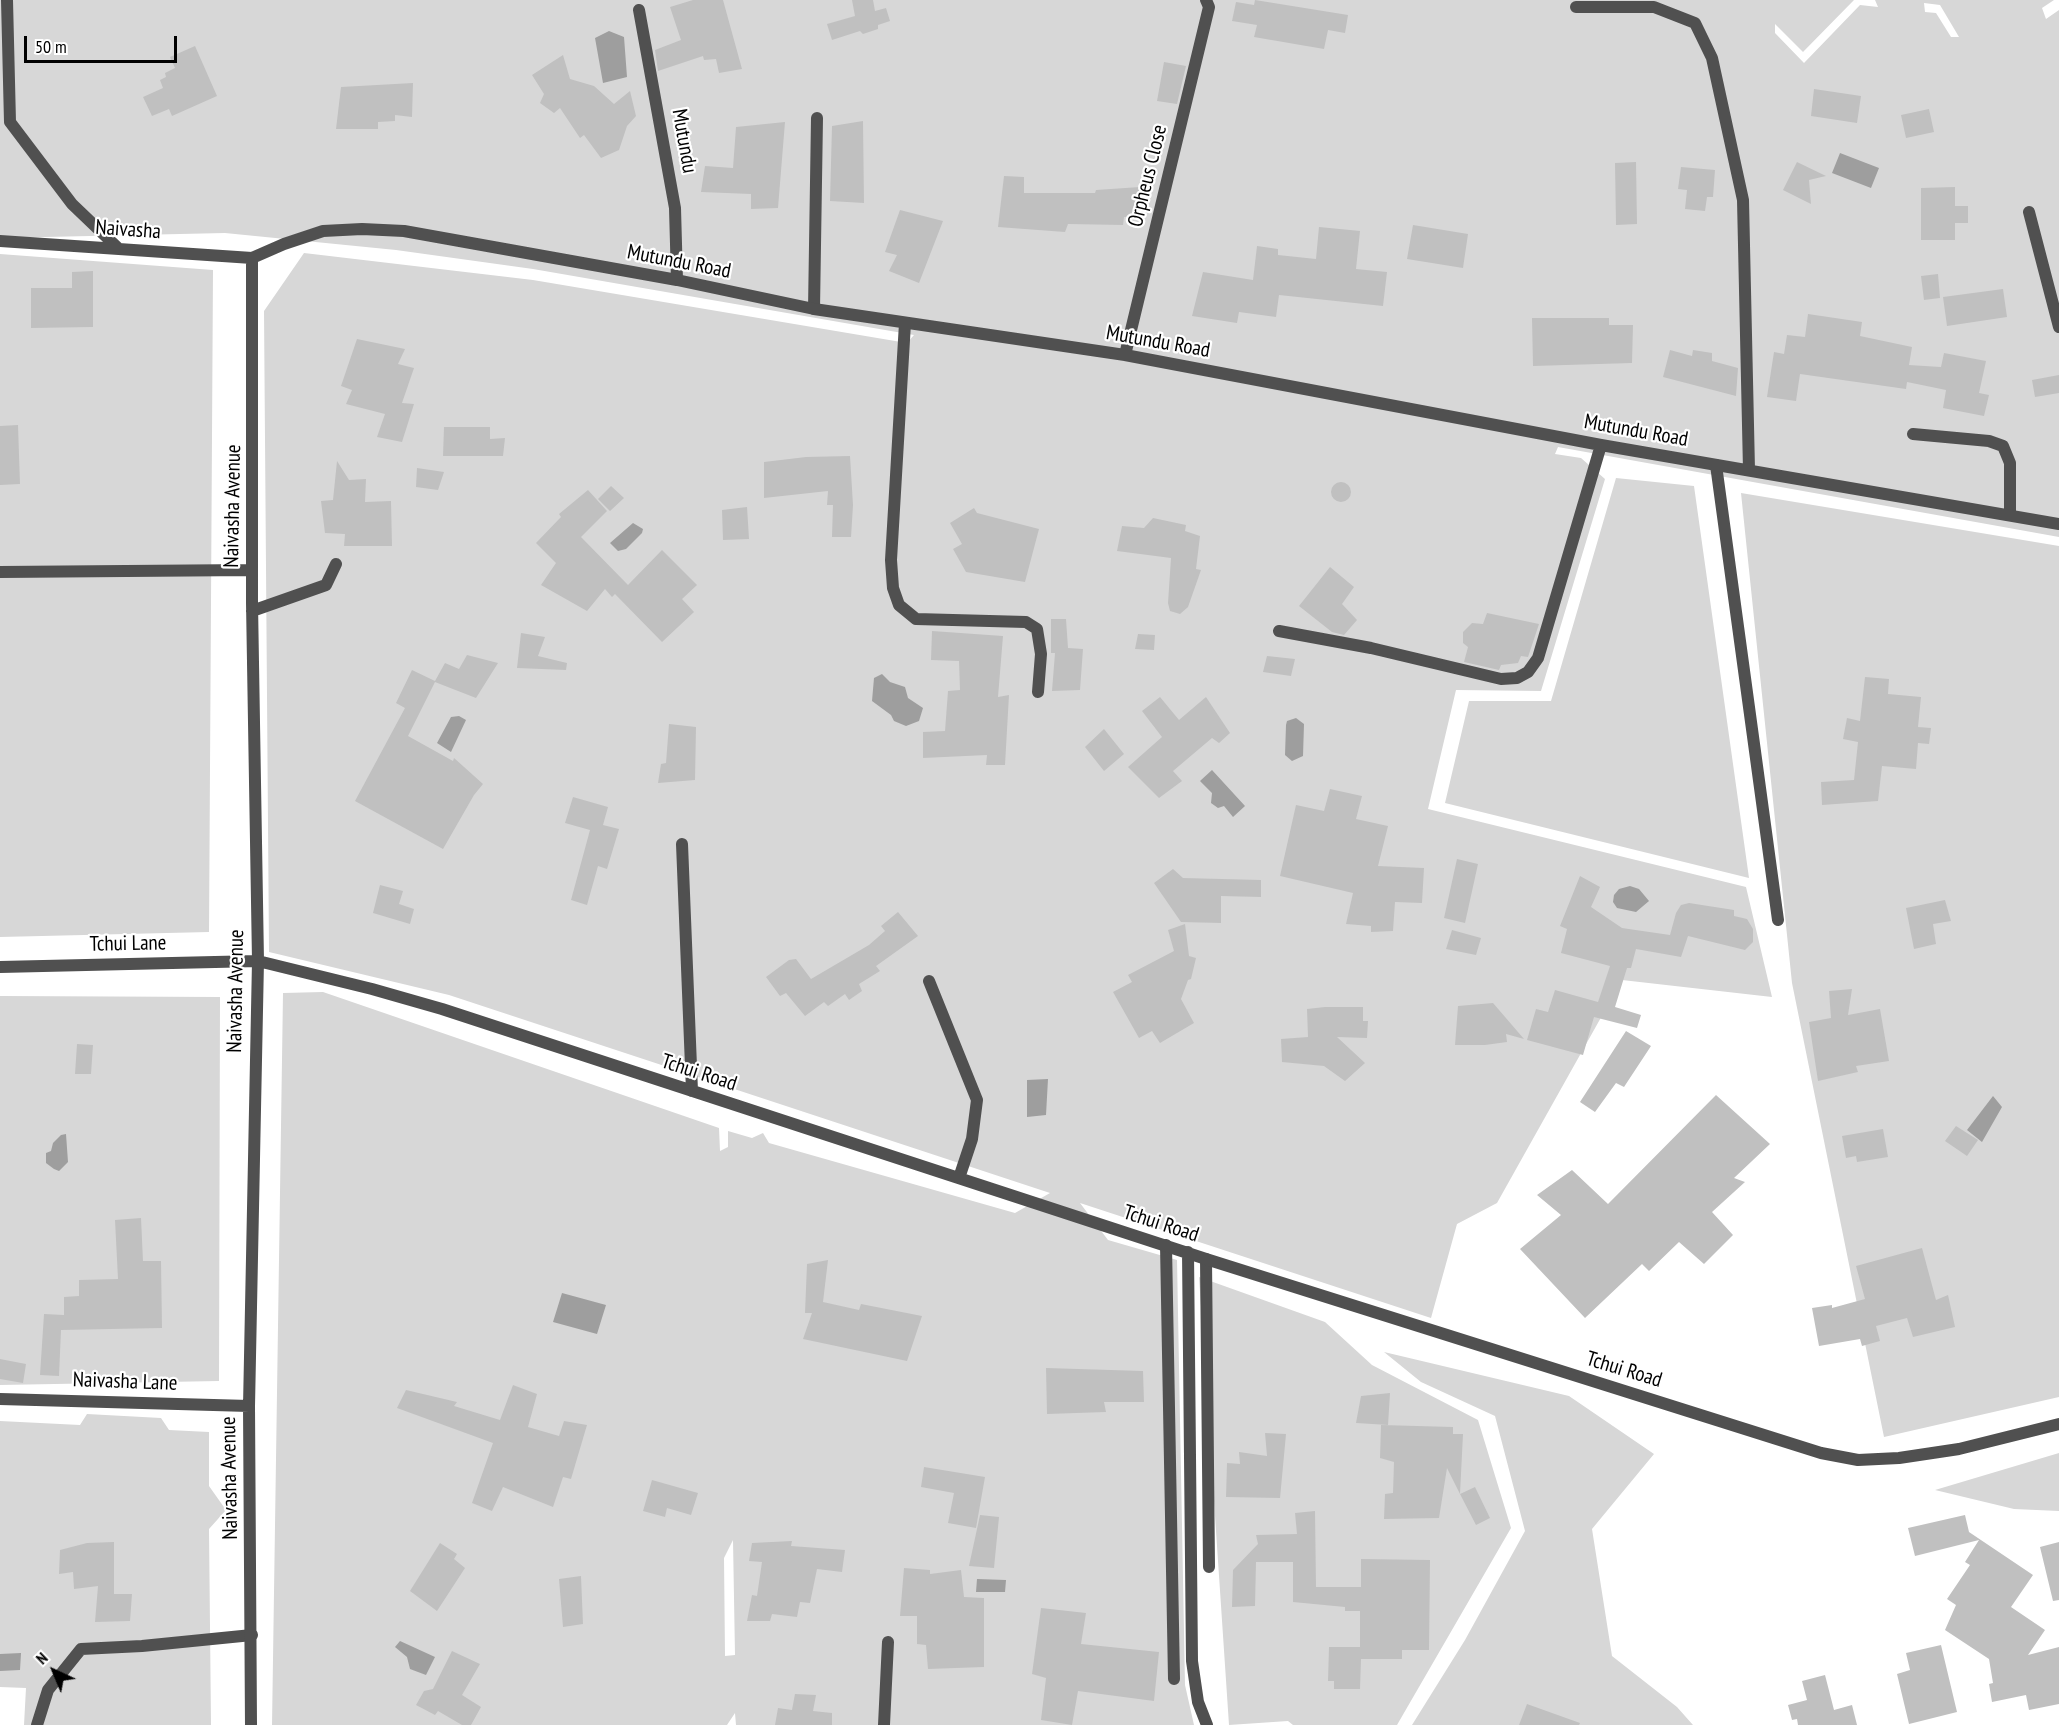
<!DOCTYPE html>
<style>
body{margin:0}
#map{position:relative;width:2059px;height:1725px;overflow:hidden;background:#fff;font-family:"PT Sans Narrow",sans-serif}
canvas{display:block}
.north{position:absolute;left:24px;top:1641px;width:60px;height:60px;-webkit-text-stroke:4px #fff;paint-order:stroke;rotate:316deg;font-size:16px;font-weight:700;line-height:24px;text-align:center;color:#000}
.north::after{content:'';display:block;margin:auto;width:21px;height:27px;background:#000;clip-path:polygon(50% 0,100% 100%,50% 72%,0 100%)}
.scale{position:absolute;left:24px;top:36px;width:153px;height:27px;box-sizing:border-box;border:3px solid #000;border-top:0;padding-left:8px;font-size:18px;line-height:21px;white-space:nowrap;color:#000;-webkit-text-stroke:4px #fff;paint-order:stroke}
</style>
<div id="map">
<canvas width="2059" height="1725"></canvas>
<div class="north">N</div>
<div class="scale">50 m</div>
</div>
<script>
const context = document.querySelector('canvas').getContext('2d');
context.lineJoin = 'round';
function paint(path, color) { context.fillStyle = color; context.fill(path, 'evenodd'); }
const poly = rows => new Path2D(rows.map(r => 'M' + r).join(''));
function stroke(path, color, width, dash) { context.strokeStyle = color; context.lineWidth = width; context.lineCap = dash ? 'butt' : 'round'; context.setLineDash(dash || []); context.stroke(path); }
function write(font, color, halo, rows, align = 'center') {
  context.font = font + ' "PT Sans Narrow",sans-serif'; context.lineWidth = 4.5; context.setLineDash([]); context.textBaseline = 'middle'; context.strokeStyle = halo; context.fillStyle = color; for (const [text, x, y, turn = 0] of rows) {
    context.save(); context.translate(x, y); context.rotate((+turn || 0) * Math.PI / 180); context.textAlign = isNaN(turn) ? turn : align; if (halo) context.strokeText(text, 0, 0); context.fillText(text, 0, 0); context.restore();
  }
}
const green = poly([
 [0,0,1854,0,1803,52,1775,24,1775,33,1804,63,1860,5,1878,7,1875,0,2054,0,2042,8,2046,19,2059,10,2059,537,1558,447,1555,454,1581,458,1605,479,1541,691,1456,690,1428,809,1746,887,1772,997,1622,980,1497,1203,1457,1224,1431,1318,1080,1203,1108,1240,1177,1260,1185,1685,1194,1725,736,1725,735,1713,727,1725,272,1725,283,993,323,992,719,1128,720,1151,728,1147,728,1131,752,1138,763,1133,769,1143,1015,1213,1050,1193,449,995,269,952,264,311,304,253,533,280,907,343,914,335,533,269,396,250,225,233,0,238],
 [1924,3,1940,5,1959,37,1951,37,1936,13,1925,12],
 [733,1540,735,1655,725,1656,724,1558],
 [0,254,213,270,209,932,0,937],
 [1616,478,1694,486,1749,878,1445,803,1469,701,1551,701],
 [1741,493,2059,546,2059,1397,1884,1437,1792,983],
 [0,996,220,997,219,1381,0,1385],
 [1199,1277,1325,1322,1372,1365,1478,1420,1511,1528,1397,1725,1293,1725,1288,1721,1229,1725],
 [1384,1352,1569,1396,1654,1454,1592,1529,1612,1656,1677,1707,1693,1725,1412,1725,1465,1640,1525,1531,1495,1416,1421,1382],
 [87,1414,161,1418,169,1430,209,1432,209,1486,226,1510,209,1529,211,1725,24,1725,26,1688,0,1687,0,1421,80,1425],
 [2059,1453,2059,1511,2014,1509,1935,1490]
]);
const water = poly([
 [609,31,624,37,627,77,603,83,595,38],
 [1840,153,1879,168,1871,188,1832,173],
 [633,523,643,529,642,533,626,549,618,551,610,543],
 [882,674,890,682,905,687,908,698,923,708,919,721,906,726,894,721,891,715,872,701,874,678],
 [459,716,466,720,451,752,437,743,451,717],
 [1296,718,1304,724,1303,756,1292,761,1285,755,1286,725,1287,721],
 [1212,770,1245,806,1233,817,1224,806,1218,808,1211,803,1212,793,1200,781],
 [1630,886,1639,889,1649,901,1636,912,1617,908,1613,902,1614,895,1619,889],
 [1048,1079,1046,1115,1027,1117,1027,1080],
 [1993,1096,2002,1107,1982,1142,1967,1130],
 [66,1134,68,1162,59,1171,54,1169,46,1163,46,1153,51,1151,53,1143,61,1135],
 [562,1293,606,1305,597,1334,553,1322],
 [977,1579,1006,1580,1005,1592,976,1592],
 [400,1641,435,1657,426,1675,410,1669,407,1657,395,1647],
 [21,1653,20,1670,0,1671,0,1654]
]);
const building = poly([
 [693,0,723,0,742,69,719,73,716,59,704,60,703,56,658,71,655,50,681,40,670,7],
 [852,0,873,0,875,11,886,8,890,21,878,25,878,29,863,34,860,31,832,40,827,24,855,16],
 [1255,0,1348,15,1345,33,1328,30,1324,49,1254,37,1257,25,1232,21,1236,2,1254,5],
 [195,46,217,96,172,116,169,109,152,116,143,97,163,88,160,80,166,77,165,73,175,68,170,57],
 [563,55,570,79,594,86,614,104,630,91,636,116,627,126,619,150,601,158,584,135,580,138,560,108,554,113,540,103,544,94,532,75],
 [1164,62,1186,66,1177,104,1157,101],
 [413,83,412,117,395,115,395,121,378,122,378,129,336,129,341,87],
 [1814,89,1861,96,1857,123,1811,116],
 [1929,109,1934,132,1906,138,1901,115],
 [863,121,864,203,830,201,832,126],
 [785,122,778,208,751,209,751,194,701,192,705,166,733,168,736,127],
 [1636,162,1637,224,1616,225,1615,163],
 [1797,162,1826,176,1809,180,1811,204,1783,190],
 [1681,167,1715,170,1713,197,1707,197,1705,211,1685,209,1687,190,1678,189],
 [1004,176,1024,177,1024,193,1095,193,1096,190,1140,187,1142,217,1124,217,1123,225,1068,224,1065,232,998,227],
 [1955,187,1955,206,1968,206,1968,223,1955,223,1955,240,1921,240,1921,188],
 [900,210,943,221,919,283,889,271,897,255,885,252],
 [1413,225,1468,234,1463,268,1407,259],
 [1319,227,1360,231,1356,269,1387,272,1383,306,1279,295,1276,317,1239,312,1237,323,1192,316,1203,272,1253,280,1257,246,1278,249,1278,255,1316,259],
 [93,271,93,327,31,328,31,288,72,288,72,272],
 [1938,274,1940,298,1924,300,1921,276],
 [2003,289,2007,317,1947,326,1943,297],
 [1808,314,1862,322,1860,336,1912,347,1909,365,1941,367,1944,353,1986,361,1979,393,1989,395,1984,416,1943,408,1946,390,1907,382,1906,389,1800,374,1796,401,1767,397,1774,352,1784,354,1787,335,1805,337],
 [1532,318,1609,318,1609,325,1633,325,1632,363,1533,366],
 [357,339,405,349,398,364,414,368,402,403,414,404,402,442,377,437,385,414,346,404,352,390,341,386],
 [1670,350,1692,356,1693,350,1712,353,1712,361,1738,368,1736,396,1663,377],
 [2059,375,2059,393,2035,397,2032,380],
 [18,425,20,484,0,485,0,426],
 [444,427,490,427,490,439,505,438,503,456,443,456],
 [850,456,853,505,851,537,832,537,833,505,827,505,828,491,764,498,764,462,806,457],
 [337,461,349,480,366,479,365,502,391,501,392,546,344,546,345,534,325,533,321,501,333,500],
 [417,468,444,472,438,490,416,487],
 '1331 492a10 10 0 1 1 20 0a10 10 0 1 1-20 0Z',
 [611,486,624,498,610,511,598,499],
 [588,490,607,511,581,537,628,585,662,550,697,585,682,599,694,612,662,642,615,594,612,597,605,589,587,611,541,585,556,563,536,543,561,517,559,514],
 [747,507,749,539,723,540,722,510],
 [974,508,977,513,1039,529,1025,582,966,572,953,549,962,544,950,523],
 [1153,518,1186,525,1185,531,1200,536,1196,569,1201,570,1188,607,1180,614,1170,611,1168,603,1171,558,1117,551,1122,526,1144,528],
 [1330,567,1354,587,1342,604,1357,620,1344,635,1332,632,1299,606],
 [1487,613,1539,624,1528,657,1521,656,1518,663,1501,665,1499,670,1464,662,1468,647,1463,643,1463,632,1472,623,1483,624],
 [1051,619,1066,619,1068,648,1083,649,1080,690,1052,691,1055,653,1051,653],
 [932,631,1003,636,998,697,1009,695,1005,765,986,765,987,755,923,758,923,732,945,731,948,691,960,690,959,661,931,660],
 [521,633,545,637,538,656,567,663,566,670,517,668],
 [1138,634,1155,635,1154,650,1135,649],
 [467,655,498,663,476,698,435,682,408,736,453,761,454,758,483,784,474,795,443,849,355,801,405,708,396,703,412,670,435,681,445,663,459,669],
 [1267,656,1295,659,1291,676,1263,672],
 [1865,677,1889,679,1888,694,1921,697,1918,727,1931,728,1929,744,1918,743,1916,769,1882,766,1878,801,1822,805,1821,782,1854,780,1858,742,1843,739,1847,718,1860,721],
 [1160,697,1179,720,1206,697,1230,733,1219,743,1212,738,1173,771,1182,781,1159,798,1128,767,1162,737,1142,711],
 [669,724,696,727,695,780,658,783,661,764,666,763],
 [1104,729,1124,754,1104,771,1085,747],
 [1330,789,1362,796,1356,819,1388,826,1378,866,1424,868,1422,903,1395,902,1393,931,1371,932,1371,926,1346,924,1353,893,1280,876,1296,805,1324,811],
 [573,797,608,807,603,825,619,829,607,869,598,866,587,905,571,900,590,830,565,823],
 [1457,859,1478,864,1465,923,1444,918],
 [1173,869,1183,878,1261,880,1261,897,1221,896,1221,923,1181,922,1154,883],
 [1580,876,1600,887,1591,907,1622,928,1670,935,1676,913,1681,905,1689,903,1734,910,1734,916,1747,919,1753,929,1753,942,1745,950,1688,936,1681,957,1636,949,1631,968,1627,968,1615,1007,1641,1015,1637,1028,1594,1017,1583,1055,1527,1040,1536,1009,1548,1012,1555,990,1598,1002,1610,966,1561,953,1567,929,1560,926],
 [380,885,403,891,399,904,414,909,410,924,373,913],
 [1945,900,1951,921,1933,924,1936,944,1914,949,1906,908],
 [898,912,918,936,876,966,880,971,859,984,862,991,849,1000,845,994,828,1006,824,1002,805,1016,786,993,780,996,766,977,789,960,796,959,811,979,869,945,885,931,881,926],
 [1185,924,1189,956,1196,958,1191,979,1188,980,1181,999,1194,1023,1160,1043,1152,1031,1139,1038,1113,992,1132,982,1128,975,1174,951,1168,930],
 [1452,930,1481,938,1476,955,1446,949],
 [1852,989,1848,1015,1880,1009,1889,1061,1856,1066,1858,1072,1818,1081,1809,1022,1831,1018,1829,991],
 [1493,1003,1524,1039,1506,1034,1507,1042,1485,1045,1455,1045,1458,1006],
 [1325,1007,1363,1007,1363,1021,1368,1021,1367,1038,1337,1037,1365,1063,1345,1081,1324,1066,1282,1062,1281,1039,1308,1037,1307,1009],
 [1626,1031,1651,1046,1624,1087,1616,1083,1595,1112,1580,1102],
 [77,1044,93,1045,91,1074,75,1074],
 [1716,1095,1770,1144,1734,1178,1745,1182,1712,1212,1733,1235,1704,1264,1679,1242,1649,1271,1642,1264,1585,1318,1520,1249,1561,1215,1537,1195,1572,1170,1608,1204],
 [1956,1126,1978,1140,1967,1156,1945,1141],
 [1883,1129,1888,1157,1857,1162,1856,1156,1846,1158,1842,1136],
 [141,1218,143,1261,161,1261,162,1328,61,1330,59,1376,40,1375,44,1314,64,1315,64,1297,79,1296,79,1280,118,1279,115,1220],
 [1922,1248,1936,1300,1948,1295,1955,1327,1913,1337,1907,1318,1876,1326,1880,1341,1862,1346,1860,1339,1819,1346,1812,1308,1832,1305,1832,1308,1865,1299,1856,1266],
 [828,1260,823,1302,859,1310,861,1304,922,1316,907,1361,803,1339,812,1313,805,1313,807,1264],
 [0,1359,26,1364,23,1383,0,1379],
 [1046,1368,1143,1371,1144,1402,1104,1402,1106,1412,1047,1414],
 [513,1385,537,1394,528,1427,559,1436,564,1421,587,1425,571,1479,563,1477,553,1507,503,1487,492,1511,472,1503,493,1443,397,1408,406,1390,457,1402,454,1406,500,1420],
 [1390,1393,1388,1425,1356,1423,1361,1396],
 [1381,1425,1453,1427,1453,1434,1463,1434,1460,1494,1447,1468,1439,1518,1384,1519,1385,1494,1393,1493,1394,1462,1380,1458],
 [1265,1433,1286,1434,1280,1498,1226,1497,1227,1463,1240,1464,1239,1452,1267,1456],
 [924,1467,985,1477,976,1528,948,1523,954,1493,921,1487],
 [652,1480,698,1493,691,1515,667,1508,665,1517,643,1511],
 [1475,1487,1490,1518,1476,1525,1460,1494],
 [1315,1511,1316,1587,1361,1587,1361,1559,1430,1560,1429,1650,1402,1650,1402,1659,1361,1659,1360,1689,1334,1689,1334,1681,1328,1681,1329,1647,1360,1647,1360,1611,1345,1611,1345,1607,1293,1602,1293,1562,1256,1562,1255,1606,1232,1607,1233,1570,1258,1544,1256,1535,1297,1534,1295,1513],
 [980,1515,999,1517,994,1568,969,1566],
 [1965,1515,1969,1532,2033,1575,2011,1607,2045,1630,2028,1655,2059,1647,2059,1704,2029,1710,2026,1695,1992,1702,1989,1684,1993,1683,1989,1659,1945,1630,1956,1605,1947,1599,1970,1565,1965,1562,1979,1540,1915,1556,1908,1528],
 [792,1541,791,1546,845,1550,842,1572,817,1569,810,1603,800,1602,797,1617,772,1614,770,1621,747,1621,752,1595,757,1596,762,1562,749,1561,752,1543],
 [114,1542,114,1594,132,1594,130,1621,95,1622,98,1586,74,1589,73,1572,59,1574,60,1550,87,1543],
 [2059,1542,2059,1600,2053,1601,2040,1547],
 [440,1543,457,1554,454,1559,465,1568,437,1611,410,1591],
 [904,1568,930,1570,930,1574,961,1570,964,1597,984,1598,984,1667,928,1669,926,1645,917,1644,917,1616,900,1616],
 [581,1576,583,1624,563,1627,559,1579],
 [1041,1608,1086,1613,1081,1644,1159,1652,1154,1701,1078,1691,1072,1725,1041,1720,1046,1678,1032,1674],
 [1941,1645,1957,1712,1909,1724,1897,1674,1910,1670,1906,1653],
 [452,1651,480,1664,462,1695,481,1707,471,1725,462,1725,438,1711,435,1715,416,1705,424,1691,433,1689],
 [1825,1675,1834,1710,1852,1705,1857,1725,1798,1725,1797,1719,1802,1718,1792,1720,1788,1705,1807,1700,1802,1681],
 [795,1694,816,1695,813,1711,832,1713,832,1725,775,1725,778,1708,792,1710],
 [1527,1704,1580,1723,1579,1725,1519,1725]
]);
const service = poly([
 [814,309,817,118],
 [1913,434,1989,441,2003,446,2010,463,2010,515],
 [1716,465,1778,920],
 [1166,1245,1174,1679],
 [1206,1259,1209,1567],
 [37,1725,48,1690,81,1649,142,1646,252,1635],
 [884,1725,888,1642]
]);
const minor = poly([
 [7,0,10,122,72,204,119,249],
 [1576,7,1654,7,1695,23,1712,58,1743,200,1749,470],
 [639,10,675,208,677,280],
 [2029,212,2059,327],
 [0,241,252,258,284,244,323,231,362,229,404,231,677,280,814,309,1125,355,1601,445,2059,524],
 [905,323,891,560,893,588,899,605,916,619,1026,622,1037,629,1041,654,1038,692],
 [1125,355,1209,7,1206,0],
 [0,572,252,570],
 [252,611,326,585,336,564],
 [1279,631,1371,648,1501,679,1517,678,1528,672,1538,658,1601,445],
 [682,844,692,1091],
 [0,967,258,961,372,989,442,1009,1206,1259,1821,1453,1858,1460,1899,1458,1959,1449,2059,1424],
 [929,981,977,1100,972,1139,959,1178],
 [1188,1252,1192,1661,1198,1702,1207,1725],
 [0,1399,249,1406],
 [251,1725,249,1406,258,961,252,603,252,258]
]);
const streetNames = [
 ["Mutundu",684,141,80],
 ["Orpheus Close",1148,176,-76],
 ["Naivasha",128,230,4],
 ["Mutundu Road",679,262,11],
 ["Mutundu Road",1158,342,10],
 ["Mutundu Road",1636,431,10],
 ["Naivasha Avenue",233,506,-89],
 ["Tchui Lane",128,944,-1],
 ["Naivasha Avenue",236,991,-89],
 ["Tchui Road",699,1073,18],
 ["Tchui Road",1161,1224,18],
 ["Tchui Road",1624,1370,17],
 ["Naivasha Lane",125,1382,2],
 ["Naivasha Avenue",230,1478,-91]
];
paint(green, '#d7d7d7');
paint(water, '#9e9e9e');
paint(building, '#c0c0c0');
stroke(service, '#505050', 12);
stroke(minor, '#505050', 12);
write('21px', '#000', '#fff', streetNames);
</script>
